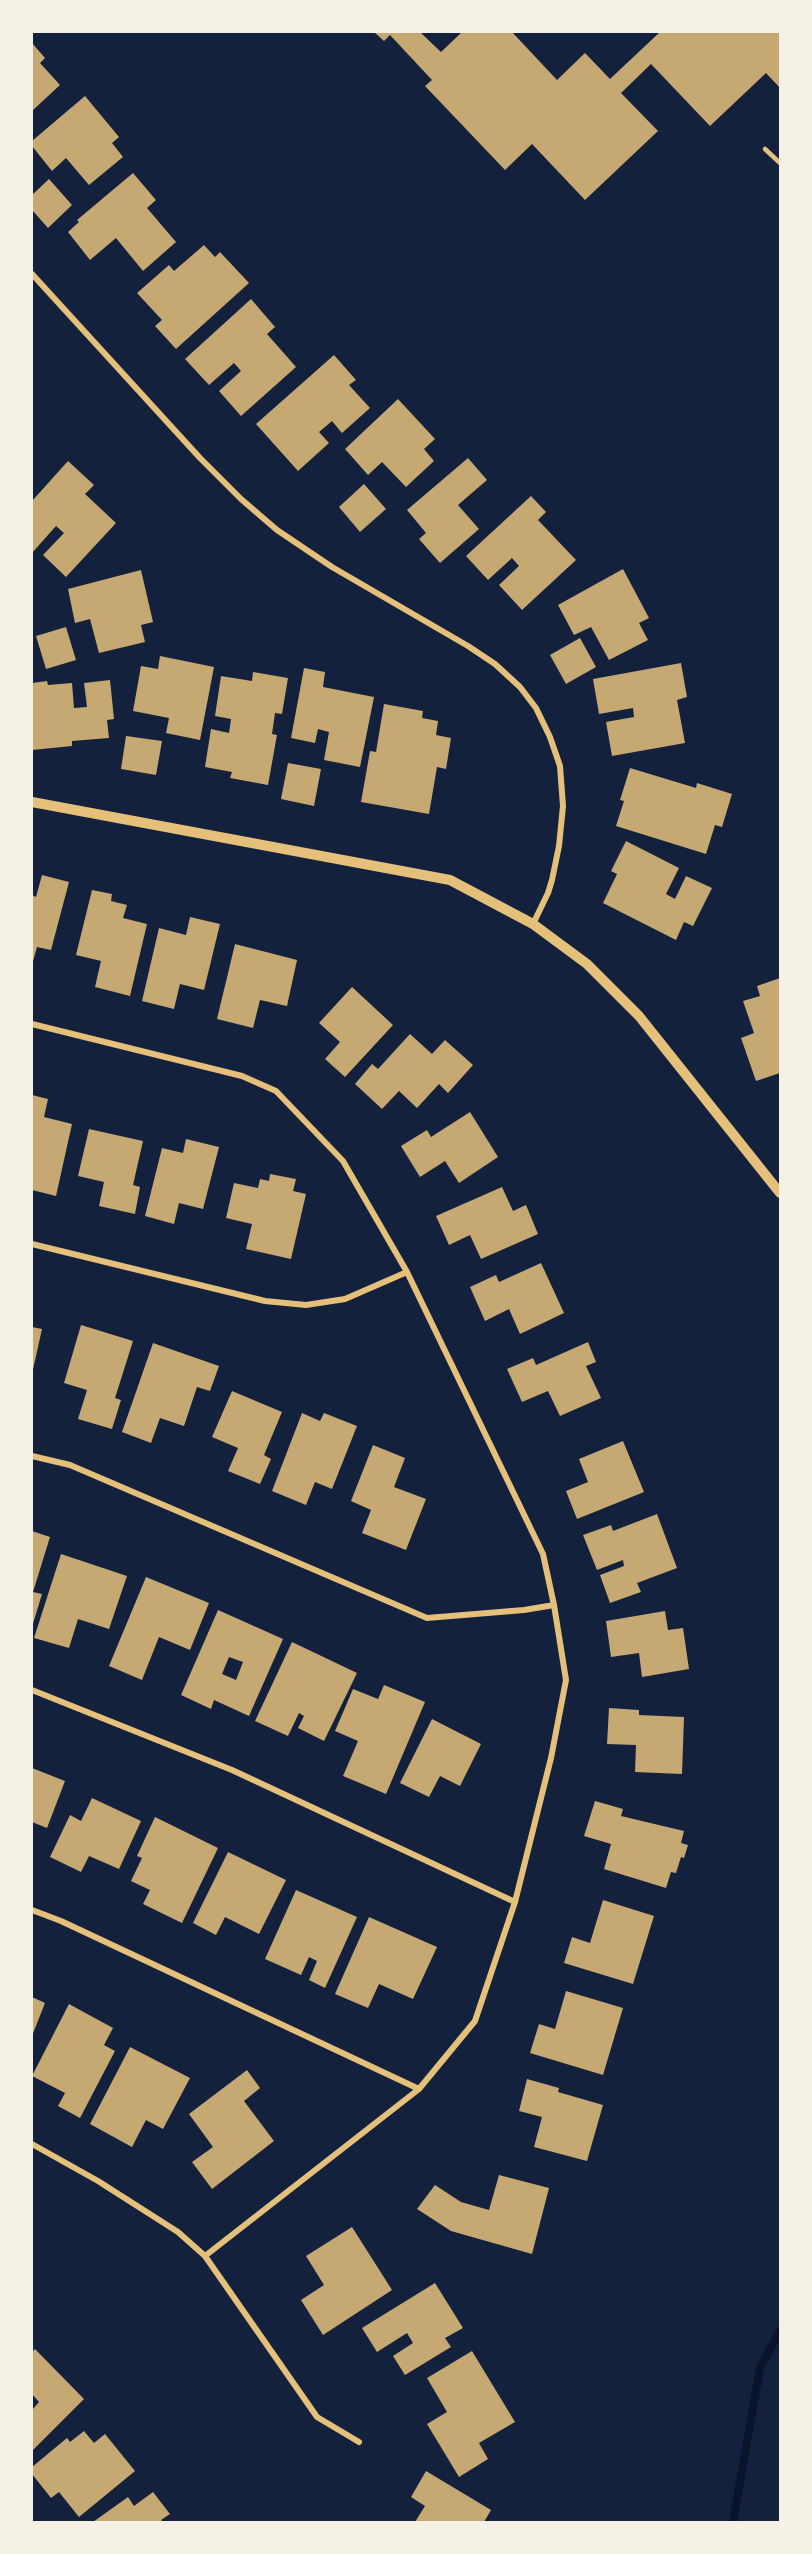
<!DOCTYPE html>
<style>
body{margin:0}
#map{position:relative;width:812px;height:2554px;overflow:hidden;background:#14213d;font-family:Rubik,sans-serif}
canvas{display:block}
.frame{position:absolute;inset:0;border:33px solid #f6f1e7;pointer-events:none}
</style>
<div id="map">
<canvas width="812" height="2554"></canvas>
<div class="frame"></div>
</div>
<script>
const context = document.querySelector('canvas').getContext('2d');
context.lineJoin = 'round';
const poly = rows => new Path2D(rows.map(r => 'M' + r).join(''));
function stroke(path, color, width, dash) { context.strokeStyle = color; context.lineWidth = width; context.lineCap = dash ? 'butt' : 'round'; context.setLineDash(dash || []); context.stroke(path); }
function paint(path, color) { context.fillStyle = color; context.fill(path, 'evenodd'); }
const stream = poly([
 [733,2522,760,2368,780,2331]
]);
const building = poly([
 [374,32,420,32,441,52,462,32,512,32,557,80,585,53,610,79,660,32,780,32,780,88,766,73,710,126,651,64,621,93,658,131,585,200,532,144,505,170,425,86,432,80,390,35,384,41],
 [32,43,45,58,40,63,60,85,32,111],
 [85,96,119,137,112,143,123,157,89,185,66,158,52,171,32,146,32,141],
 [133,173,156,200,147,208,176,242,143,271,116,238,90,260,68,232,79,222,77,220],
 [49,179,72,205,48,228,32,210,32,195],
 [204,245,215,257,220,252,249,283,176,349,155,326,162,320,137,293,169,265,174,271],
 [251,299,275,327,267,334,296,367,241,416,219,391,241,371,234,363,209,385,185,359],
 [334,355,356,380,349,385,370,408,342,433,332,421,319,432,329,443,298,471,256,424],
 [398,399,435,439,424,449,434,461,406,487,382,462,368,475,345,449],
 [468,458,487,480,458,505,479,529,440,563,419,539,426,533,407,510],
 [68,461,94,485,85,494,116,523,66,577,43,555,64,533,56,526,32,553,32,501],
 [364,484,386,509,360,532,339,507],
 [531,496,546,512,538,520,576,560,522,610,499,585,519,566,512,558,488,580,466,556],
 [623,569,649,618,639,623,648,640,609,660,591,627,574,635,558,605],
 [141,570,153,622,141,625,145,642,99,653,90,619,75,623,68,589],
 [66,627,76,660,46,669,36,636],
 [580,638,596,667,566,684,550,655],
 [160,656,214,667,200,740,166,733,169,718,133,711,141,666,158,669],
 [681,663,687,697,677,700,685,743,612,756,606,722,634,717,633,708,599,714,593,679],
 [304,668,325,672,323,687,374,697,360,767,324,760,329,732,318,729,315,743,291,738],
 [253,672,288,678,282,714,275,713,272,734,277,735,268,785,230,778,232,772,205,767,211,729,229,733,231,719,215,716,221,676,252,681],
 [110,680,114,719,107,720,109,738,72,741,72,746,32,750,32,683,47,681,48,685,72,683,74,708,87,707,84,683],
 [384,704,423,711,422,718,438,721,436,735,451,738,446,769,437,767,429,814,361,802,370,751,376,752],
 [126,736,162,741,156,775,121,769],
 [288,763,321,769,314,806,281,799],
 [630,768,696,788,697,783,732,794,722,827,715,825,706,854,616,826,624,801,620,800],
 [626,841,679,868,666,894,675,899,686,876,712,888,693,926,684,922,676,940,603,903,617,874,611,871],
 [42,875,69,882,51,950,37,947,32,965,32,895,36,897],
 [92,890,112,894,111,901,127,905,123,918,147,924,130,996,95,987,101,961,76,955],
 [190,917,220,924,204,990,180,984,174,1009,142,1001,159,928,186,935],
 [235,944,297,960,287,1006,260,1000,253,1028,217,1019],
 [780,978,780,1073,756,1081,741,1038,754,1033,743,1001,760,996,757,986],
 [352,987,393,1025,345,1077,325,1059,340,1042,319,1023],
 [410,1034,432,1054,445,1040,473,1065,448,1093,439,1084,417,1108,399,1091,382,1109,355,1084,372,1064,378,1069],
 [32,1095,48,1099,44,1117,72,1124,56,1196,32,1190],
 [470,1112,498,1157,459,1183,445,1161,420,1177,401,1146,427,1130,431,1137],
 [89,1129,143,1141,133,1185,140,1187,135,1214,99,1206,104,1182,78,1176],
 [186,1139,219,1147,203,1209,179,1203,174,1224,145,1216,162,1148,183,1153],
 [270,1174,296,1179,293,1191,306,1194,291,1259,246,1249,252,1224,226,1218,234,1183,258,1188,260,1179,269,1181],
 [502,1187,513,1211,526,1205,538,1234,481,1259,470,1235,449,1245,436,1216],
 [541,1263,564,1313,520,1334,509,1309,485,1321,470,1287,496,1275,499,1282],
 [81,1325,133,1341,115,1398,121,1400,112,1429,78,1419,87,1390,64,1383],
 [32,1327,42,1329,32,1374],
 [588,1342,596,1362,586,1366,601,1398,560,1416,548,1391,522,1402,507,1369,533,1358,536,1365],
 [153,1343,219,1366,210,1391,197,1387,184,1426,160,1418,151,1443,122,1432],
 [232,1391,282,1412,264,1455,271,1459,260,1484,228,1471,238,1448,212,1437],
 [302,1413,320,1421,324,1413,357,1426,332,1489,315,1482,306,1505,272,1491],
 [623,1441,644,1492,577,1519,566,1491,588,1482,579,1459],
 [373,1445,405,1458,394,1487,426,1499,406,1550,362,1533,371,1510,351,1501],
 [657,1514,677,1568,637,1583,641,1592,610,1603,600,1575,624,1566,623,1560,597,1570,583,1535,611,1525,613,1531],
 [32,1531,50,1537,33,1592,42,1594,32,1627],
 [61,1554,127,1576,109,1629,78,1619,69,1648,34,1638],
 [146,1577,209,1603,190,1650,159,1637,142,1680,109,1666],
 [218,1610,283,1639,249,1716,214,1700,211,1709,181,1695],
 [229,1657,243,1662,236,1680,222,1674],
 [665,1611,668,1630,683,1628,689,1669,642,1677,639,1653,611,1657,606,1621],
 [292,1642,357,1673,324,1741,298,1728,304,1716,299,1713,288,1736,255,1721],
 [384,1685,425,1702,386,1794,343,1776,358,1741,335,1731,353,1689,378,1699],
 [609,1708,639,1710,639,1715,684,1717,682,1774,635,1772,636,1745,607,1744],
 [432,1719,481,1744,460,1786,440,1776,429,1797,400,1783],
 [32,1768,65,1781,47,1828,32,1822],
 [92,1798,141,1821,119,1869,89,1856,81,1872,50,1857,70,1815,81,1821],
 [595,1801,623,1809,621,1816,684,1831,681,1843,688,1845,684,1858,681,1857,676,1873,671,1872,666,1888,604,1869,611,1844,584,1836],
 [155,1817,218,1848,182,1923,143,1904,150,1890,131,1881,142,1858,137,1856],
 [228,1852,286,1880,259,1934,225,1917,216,1935,193,1923],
 [296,1890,357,1917,325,1988,309,1980,317,1961,309,1957,301,1975,265,1959],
 [603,1900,654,1916,633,1984,564,1963,572,1937,590,1943],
 [369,1917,437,1947,413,1999,379,1984,368,2008,335,1994],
 [566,1991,623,2008,603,2075,530,2053,539,2024,555,2029],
 [32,1997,45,2003,32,2036],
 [69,2004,113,2028,104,2045,115,2051,80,2118,58,2106,65,2093,32,2076],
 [130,2047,190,2078,163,2129,146,2120,132,2147,90,2124],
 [247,2070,260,2088,244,2101,274,2141,212,2189,192,2162,213,2147,189,2114],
 [527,2079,559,2088,558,2092,603,2105,587,2161,534,2147,542,2117,519,2111],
 [499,2175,549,2188,532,2254,451,2231,417,2209,435,2185,461,2202,489,2210],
 [352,2227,392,2290,323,2335,301,2300,324,2285,306,2256],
 [435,2283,463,2328,445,2338,451,2347,405,2375,393,2356,413,2343,407,2333,377,2352,362,2328],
 [35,2349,84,2399,32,2451,32,2410,39,2402,32,2394,32,2352],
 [472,2351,515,2422,479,2443,488,2459,459,2477,427,2424,447,2412,427,2378],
 [84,2431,94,2443,105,2434,135,2471,79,2517,59,2492,51,2498,32,2474,32,2467,67,2438,70,2442],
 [426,2471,491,2510,484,2522,415,2522,425,2506,411,2497],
 [153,2492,170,2514,161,2520,163,2522,93,2522,128,2497,134,2506]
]);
const service = poly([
 [765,149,780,163]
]);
const minor = poly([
 [32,274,200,458,241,499,277,530,332,567,468,646,495,664,520,687,536,708,550,737,560,766,563,806,559,846,552,880,548,893,533,924],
 [32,1024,242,1076,276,1091,343,1161,407,1272,543,1554,554,1605,566,1680,551,1758,515,1902,475,2021,419,2089,205,2256],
 [32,1244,265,1301,306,1305,345,1299,407,1272],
 [32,1456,70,1465,427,1618,524,1610,554,1605],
 [32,1690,232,1770,515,1902],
 [32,1910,61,1921,419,2089],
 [32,2144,98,2181,178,2232,205,2256,317,2417,359,2442]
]);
const tertiary = poly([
 [32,802,450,880,533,924,587,964,639,1016,780,1193]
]);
stroke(stream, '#0b132b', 8);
paint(building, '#c6a872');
stroke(service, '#e5c07b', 4.5);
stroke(minor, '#e5c07b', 6);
stroke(tertiary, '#e5c07b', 10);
</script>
